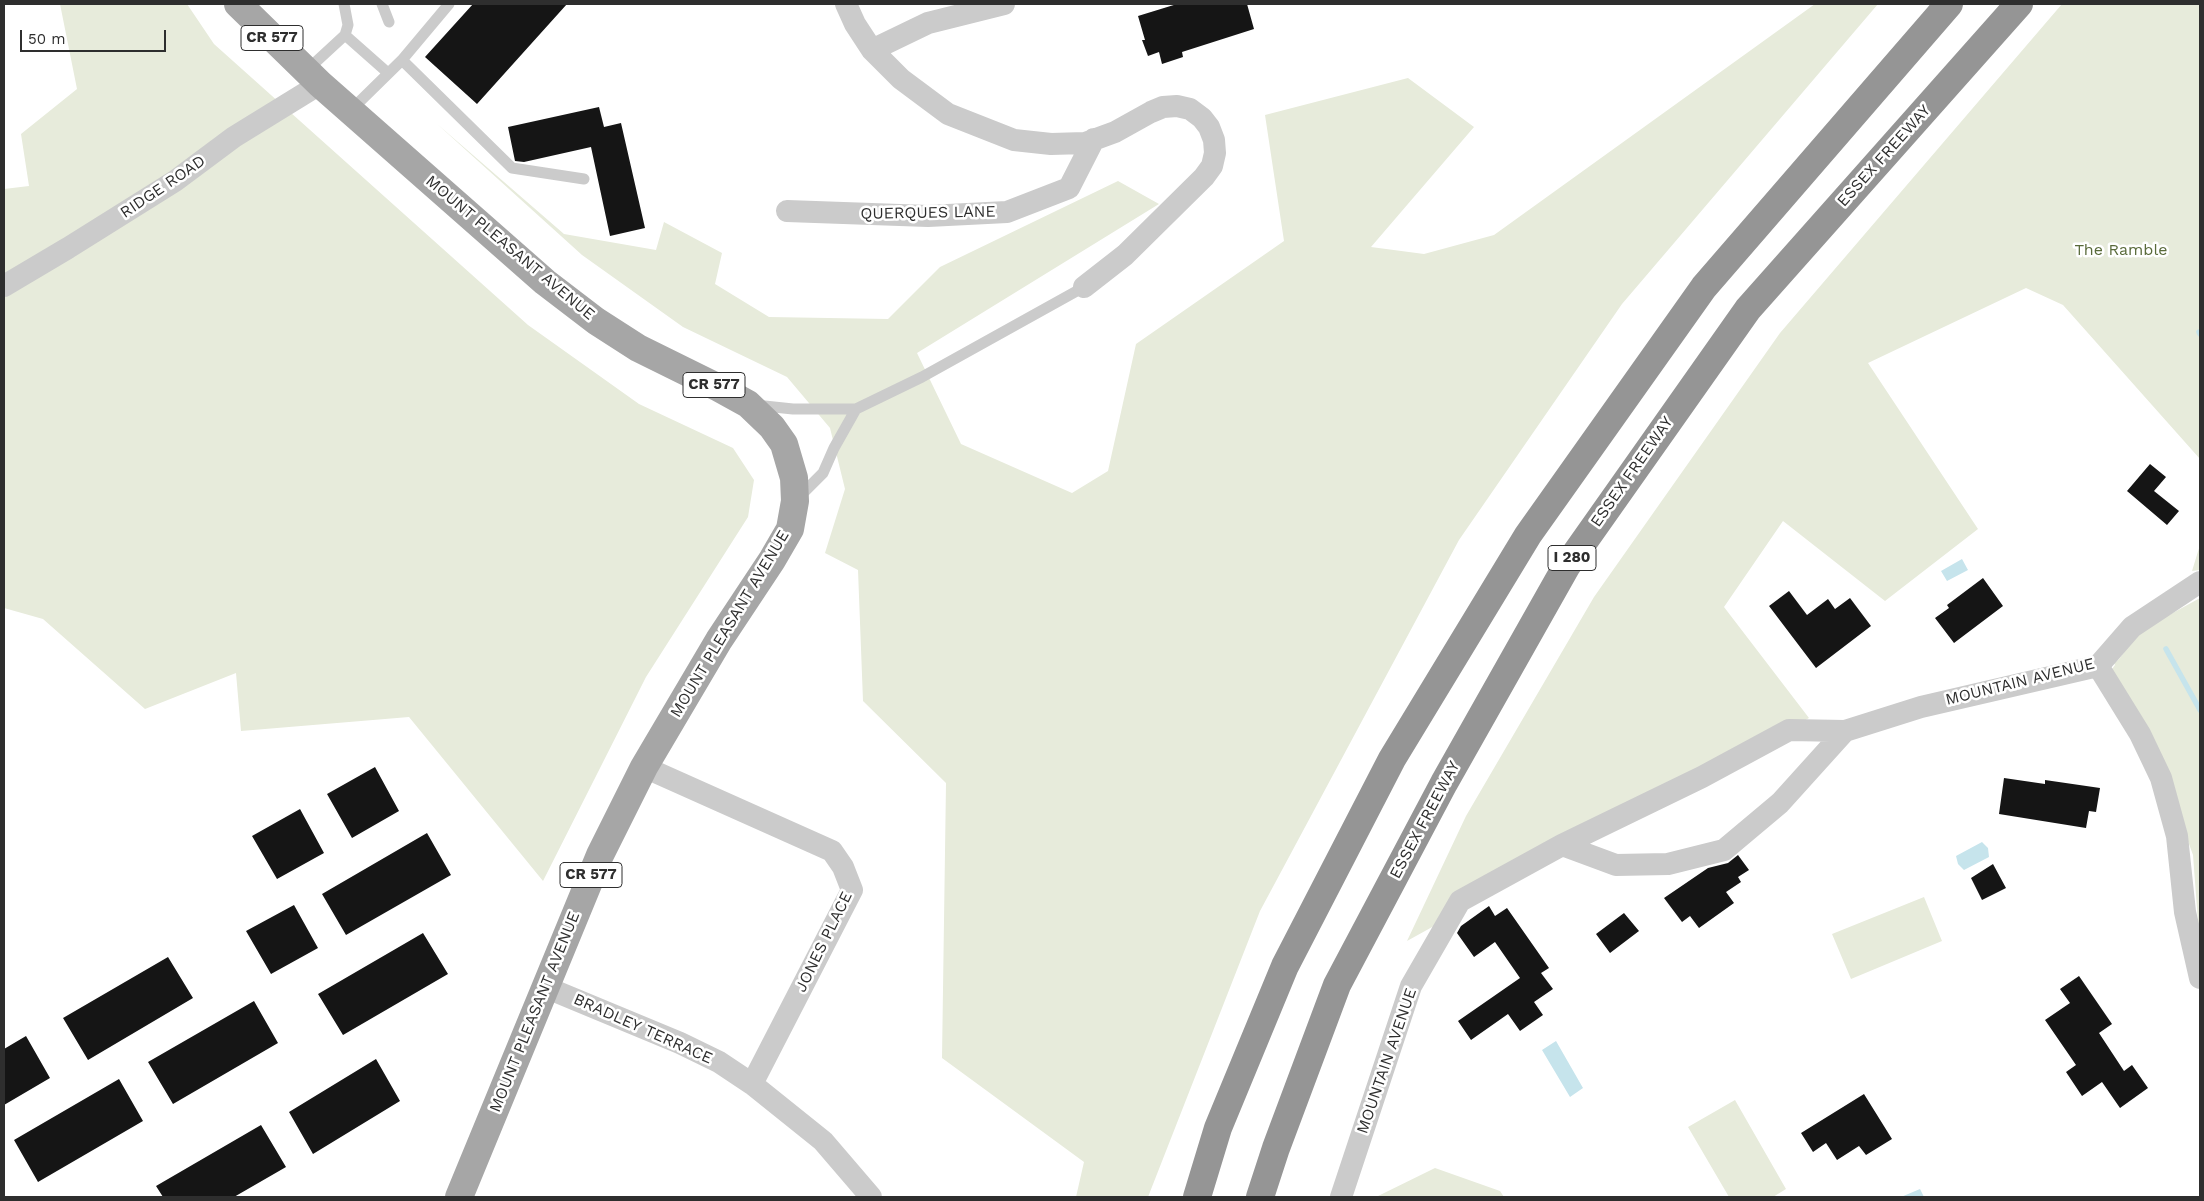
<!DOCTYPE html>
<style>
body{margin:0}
#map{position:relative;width:2204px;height:1201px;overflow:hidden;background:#fff;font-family:"Work Sans",sans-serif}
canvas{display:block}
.frame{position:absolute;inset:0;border:5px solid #2e2e2e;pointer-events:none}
.scale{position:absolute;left:20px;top:30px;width:146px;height:22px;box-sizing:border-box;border:2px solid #2e2e2e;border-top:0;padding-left:6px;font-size:15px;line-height:18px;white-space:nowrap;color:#2e2e2e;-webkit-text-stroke:4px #fff;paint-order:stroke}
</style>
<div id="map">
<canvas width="2204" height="1201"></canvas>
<div class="frame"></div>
<div class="scale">50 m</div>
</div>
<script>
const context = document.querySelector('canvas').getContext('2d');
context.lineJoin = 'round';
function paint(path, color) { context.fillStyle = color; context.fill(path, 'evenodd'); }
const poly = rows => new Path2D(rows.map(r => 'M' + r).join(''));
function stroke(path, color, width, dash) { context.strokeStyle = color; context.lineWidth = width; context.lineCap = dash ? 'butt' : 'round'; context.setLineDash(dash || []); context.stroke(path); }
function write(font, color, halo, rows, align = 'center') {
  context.font = font + ' "Work Sans",sans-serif'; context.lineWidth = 5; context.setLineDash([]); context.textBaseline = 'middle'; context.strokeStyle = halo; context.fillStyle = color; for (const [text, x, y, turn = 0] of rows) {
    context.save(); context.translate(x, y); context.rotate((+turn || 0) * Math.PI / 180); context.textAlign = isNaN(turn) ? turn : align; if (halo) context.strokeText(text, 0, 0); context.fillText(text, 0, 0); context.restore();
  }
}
const green = poly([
 [60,4,187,4,214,44,528,325,639,404,733,448,754,480,748,517,646,677,543,881,409,717,241,731,236,673,145,709,43,619,4,608,4,189,29,186,21,134,77,89],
 [1815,4,1878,4,1622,304,1459,540,1260,911,1148,1197,1076,1197,1084,1162,942,1058,946,783,863,701,858,570,825,553,845,489,830,428,787,377,683,327,582,255,436,123,564,234,656,250,664,222,722,253,715,284,769,317,888,319,940,267,1118,181,1159,204,917,353,961,444,1072,493,1108,471,1136,344,1284,241,1265,115,1408,78,1474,127,1371,247,1424,254,1494,235],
 [2062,4,2200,4,2200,459,2063,305,2026,288,1868,363,1978,529,1885,601,1783,521,1724,607,1809,718,1407,941,1466,816,1594,597,1780,333],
 [2200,545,2200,570,2192,571],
 [2200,598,2200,948,2193,855,2150,737,2112,669,2115,665,2114,663,2119,659,2140,631],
 [1924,897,1942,941,1851,979,1832,934],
 [1735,1100,1786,1189,1773,1197,1729,1197,1688,1127],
 [1435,1168,1500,1191,1504,1197,1376,1197]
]);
const water = poly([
 [1962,559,1968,570,1947,581,1941,571],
 [1982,842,1988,848,1989,857,1964,870,1958,864,1956,856],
 [1556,1041,1583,1088,1570,1097,1542,1050],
 [1920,1189,1924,1197,1901,1197]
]);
const stream = poly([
 [2199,332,2200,334],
 [2166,649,2200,710]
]);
const building = poly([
 [473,4,567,4,477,104,425,57],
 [1177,4,1247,4,1254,29,1182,52,1183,57,1162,64,1159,52,1148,56,1142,40,1145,40,1138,16],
 [599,107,604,127,621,123,645,228,610,236,591,147,524,162,515,161,508,127],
 [2150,464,2166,477,2154,491,2179,511,2167,525,2127,491],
 [1983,578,2003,606,1954,643,1935,618,1949,608,1947,605],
 [1789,591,1807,615,1828,599,1835,609,1850,598,1871,626,1816,668,1769,606],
 [375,767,399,811,352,838,327,794],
 [2004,778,2045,784,2045,780,2100,788,2096,812,2089,811,2086,828,1999,814],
 [300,809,324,853,277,879,252,836],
 [427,833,451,875,346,935,322,894],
 [1738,855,1749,870,1738,877,1741,882,1726,892,1734,903,1699,928,1690,916,1682,922,1664,898,1708,868,1728,863],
 [1993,864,2006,888,1982,900,1971,878],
 [294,905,318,948,271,974,246,931],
 [1489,906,1495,916,1507,908,1549,968,1541,973,1553,989,1534,1002,1543,1015,1520,1031,1508,1014,1471,1040,1458,1021,1520,978,1495,942,1474,957,1457,933,1461,926],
 [1624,913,1639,931,1610,953,1596,934],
 [423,933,448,974,343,1035,318,994],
 [168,957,193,998,88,1060,63,1018],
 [2079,976,2112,1024,2099,1033,2124,1071,2132,1065,2148,1088,2120,1108,2102,1082,2082,1096,2066,1072,2076,1065,2045,1020,2070,1003,2060,989],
 [254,1001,278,1043,173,1104,148,1062],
 [26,1036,50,1078,4,1105,4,1049],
 [376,1059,400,1101,313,1154,289,1112],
 [119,1079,143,1121,38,1182,14,1140],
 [1864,1094,1892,1139,1866,1155,1859,1146,1837,1160,1826,1143,1813,1152,1801,1133],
 [261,1125,286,1167,234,1197,163,1197,156,1186]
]);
const service = poly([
 [382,4,389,22],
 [345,35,388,73],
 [402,60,512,168,584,179],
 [306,71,345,35,348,25,344,4],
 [350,111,402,60,449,4],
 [755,405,793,409,856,409,922,377,1084,287],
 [797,499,823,473,834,448,856,409]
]);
const minor = poly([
 [846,4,855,24,872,50,901,79,948,114,1014,140,1051,144,1085,143,1115,132,1151,112,1163,107,1177,106,1190,109,1202,118,1209,127,1214,140,1215,153,1212,166,1204,177,1125,255,1084,287],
 [872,50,928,23,1004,4],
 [787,211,928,216,1007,212,1069,188,1094,139],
 [4,286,68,248,175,181,234,137,320,84],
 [2098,666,2140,734,2161,778,2177,836,2185,912,2200,978],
 [644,767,832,851,843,867,852,890,752,1084],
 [1562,845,1702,777,1789,730,1845,731],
 [545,987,680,1043,719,1062,752,1084,823,1141,871,1197],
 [1341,1197,1411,986,1460,901,1562,845,1616,865,1668,864,1724,850,1780,803,1845,731,1921,707,2098,666,2132,627,2200,582]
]);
const primary = poly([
 [238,4,320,84,545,282,596,321,638,348,719,388,748,404,772,427,784,444,794,478,795,501,790,529,772,560,719,640,644,767,600,855,459,1197]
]);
const motorway = poly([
 [1197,1197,1218,1128,1285,966,1392,759,1528,535,1704,287,1949,4],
 [1260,1197,1276,1148,1337,985,1444,783,1566,567,1748,309,2019,4]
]);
const shields = [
 [272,38,62],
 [714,385,62],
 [1572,558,48],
 [591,875,62]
];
const shieldNames = [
 ["CR 577",272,38],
 ["CR 577",714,385],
 ["I 280",1572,558],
 ["CR 577",591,875]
];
const streetNames = [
 ["ESSEX FREEWAY",1884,156,-48],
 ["RIDGE ROAD",163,187,-34],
 ["QUERQUES LANE",928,213,-1],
 ["MOUNT PLEASANT AVENUE",510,248,40],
 ["ESSEX FREEWAY",1632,472,-55],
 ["MOUNT PLEASANT AVENUE",730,624,-59],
 ["MOUNTAIN AVENUE",2020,682,-14],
 ["ESSEX FREEWAY",1425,820,-62],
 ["JONES PLACE",824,942,-64],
 ["MOUNT PLEASANT AVENUE",535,1012,-68],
 ["BRADLEY TERRACE",643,1029,24],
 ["MOUNTAIN AVENUE",1387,1061,-71]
];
const parkNames = [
 ["The Ramble",2121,250]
];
paint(green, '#e7ebdb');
paint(water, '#c6e4ec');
stroke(stream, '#c6e4ec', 5.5);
paint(building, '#151515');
stroke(service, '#cbcbcb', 11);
stroke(minor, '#cbcbcb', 22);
stroke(primary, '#a6a6a6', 28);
stroke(motorway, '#959595', 28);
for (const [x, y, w] of shields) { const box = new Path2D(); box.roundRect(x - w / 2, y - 12.5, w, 25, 4); context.fillStyle = '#fff'; context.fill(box); stroke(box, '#2e2e2e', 1); }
write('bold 15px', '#2e2e2e', null, shieldNames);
write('16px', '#2e2e2e', '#fff', streetNames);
write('16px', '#596a3a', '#fff', parkNames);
</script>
